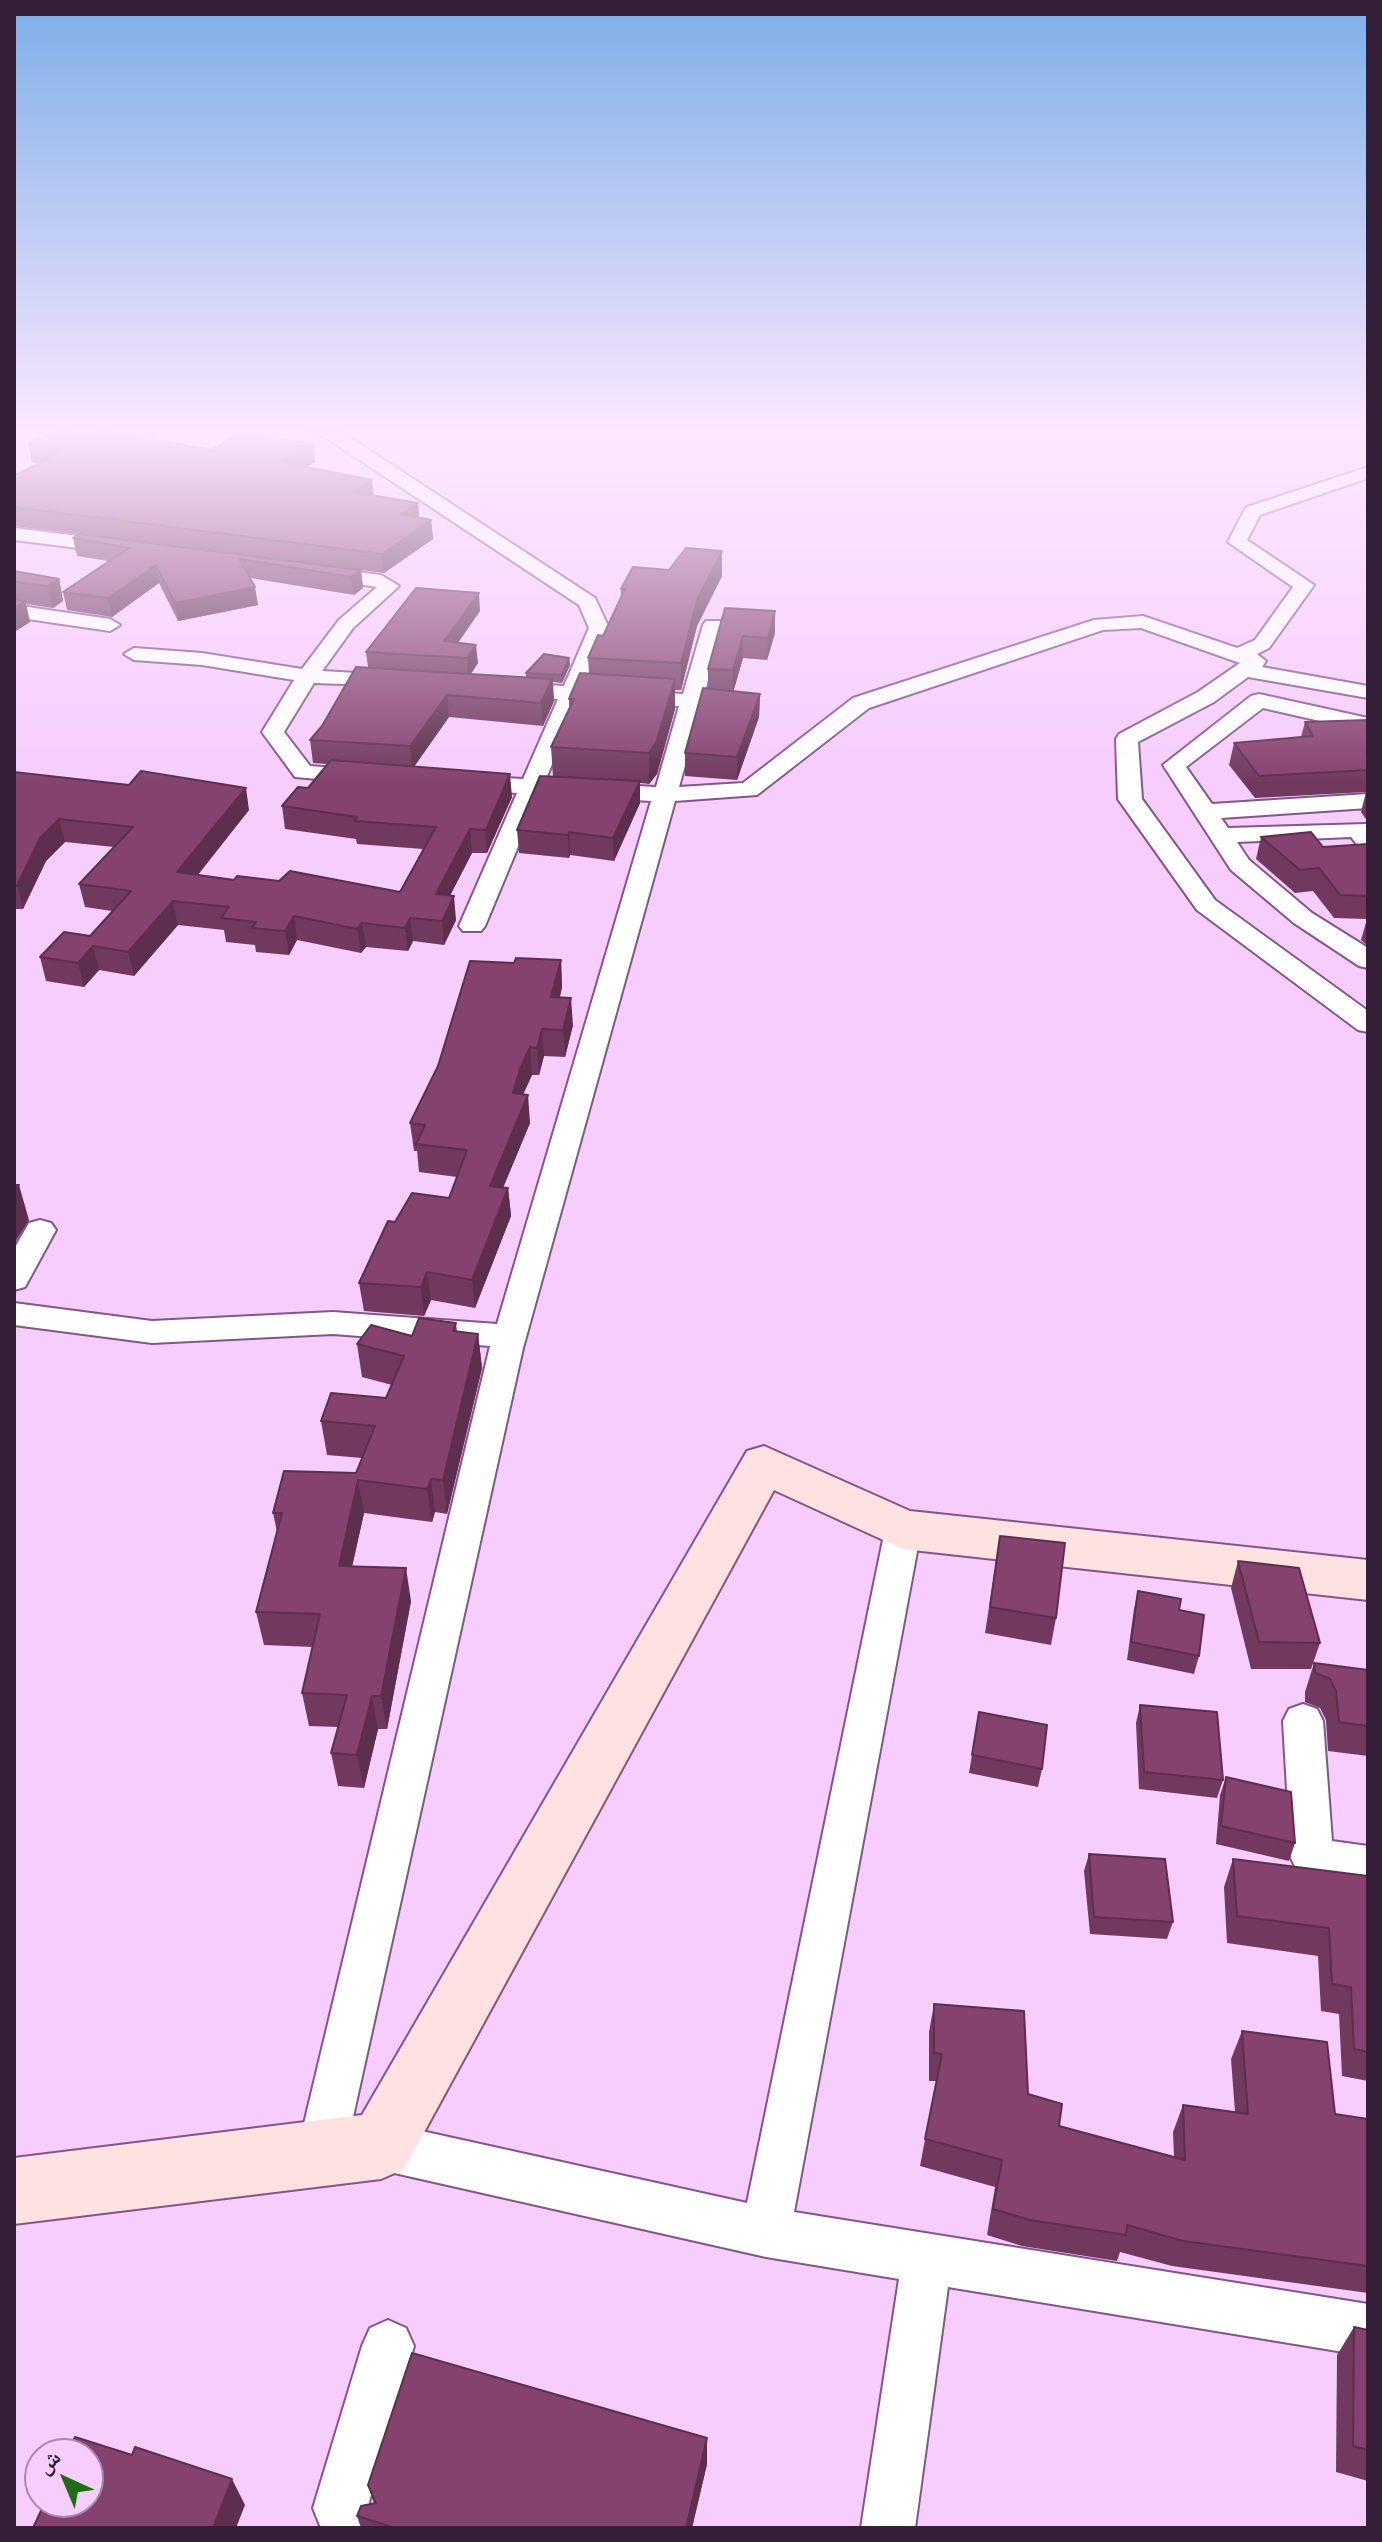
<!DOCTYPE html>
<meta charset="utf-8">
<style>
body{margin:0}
#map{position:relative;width:1382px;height:2542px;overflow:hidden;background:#f7cdfe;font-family:"Nunito Sans","Noto Naskh Arabic",sans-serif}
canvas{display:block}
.frame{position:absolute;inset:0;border:16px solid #331f37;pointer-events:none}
.north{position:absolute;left:24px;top:2438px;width:80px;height:80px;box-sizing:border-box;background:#f7cdfe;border:2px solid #a987ae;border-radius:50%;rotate:316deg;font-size:22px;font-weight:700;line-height:32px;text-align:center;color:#331f37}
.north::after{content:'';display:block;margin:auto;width:28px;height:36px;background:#206e13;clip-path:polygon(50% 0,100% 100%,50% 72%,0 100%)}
</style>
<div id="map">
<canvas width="1382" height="2542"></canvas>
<div class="frame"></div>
<div class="north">ش</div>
</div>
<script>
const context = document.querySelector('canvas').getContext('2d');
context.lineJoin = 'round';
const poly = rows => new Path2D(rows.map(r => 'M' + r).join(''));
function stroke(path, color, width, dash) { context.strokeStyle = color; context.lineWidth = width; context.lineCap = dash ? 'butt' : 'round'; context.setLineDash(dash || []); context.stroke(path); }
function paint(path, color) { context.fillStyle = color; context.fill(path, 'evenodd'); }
const street = poly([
 [299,427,325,427,340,431,595,598,609,628,584,687,683,694,703,625,706,621,720,621,723,625,704,695,743,697,754,704,743,711,701,708,679,787,743,783,853,698,1094,620,1143,616,1237,648,1255,640,1293,587,1228,542,1244,511,1247,507,1368,467,1368,478,1260,515,1247,540,1314,585,1269,648,1257,654,1266,661,1262,667,1368,686,1368,698,1248,677,1214,702,1138,742,1142,799,1215,900,1368,1011,1368,1032,1358,1030,1197,910,1118,799,1116,739,1119,734,1198,692,1240,663,1141,628,1103,630,869,708,757,795,675,801,523,1348,345,2153,338,2170,321,2177,304,2170,297,2153,490,1346,333,1334,152,1343,14,1325,14,1303,152,1321,333,1312,497,1324,651,801,540,794,485,926,481,931,463,931,459,926,517,793,469,790,461,788,457,783,461,778,469,776,523,779,558,699,510,695,499,689,510,683,564,686,589,628,579,605,328,439,299,427],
 [579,700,679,706,656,787,545,781,579,700],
 [14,528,118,541,127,547,118,553,14,540,14,528],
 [319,567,381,575,399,586,353,628,322,671,392,675,403,681,400,686,314,683,284,732,310,766,371,771,375,776,371,781,363,783,295,777,262,732,294,680,202,665,134,660,124,654,134,648,202,653,302,669,339,620,377,587,312,577,309,573,312,569,319,567],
 [14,605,110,619,120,625,110,631,14,617,14,605],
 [1259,694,1368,718,1368,732,1263,708,1186,767,1212,804,1368,794,1368,808,1221,818,1228,828,1366,824,1368,849,1359,847,1351,837,1237,842,1249,860,1312,913,1368,948,1368,968,1359,966,1294,923,1231,870,1163,765,1251,696,1259,694],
 [40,1220,51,1223,56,1230,25,1287,14,1290,14,1249,29,1223,40,1220],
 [903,1516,916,1520,921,1530,794,2212,1368,2304,1368,2356,948,2287,915,2528,861,2528,899,2279,766,2257,381,2170,364,2163,357,2146,364,2129,381,2122,747,2203,885,1530,890,1520,903,1516],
 [1303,1704,1317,1709,1323,1721,1332,1841,1368,1846,1368,1884,1312,1877,1297,1871,1291,1858,1283,1721,1289,1709,1303,1704],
 [388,2320,406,2328,414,2346,369,2502,381,2528,321,2528,313,2508,362,2346,370,2328,388,2320]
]);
const secondary = poly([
 [764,1446,910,1511,1368,1560,1368,1600,903,1549,774,1490,404,2169,381,2179,14,2224,14,2158,362,2115,747,1451,764,1446]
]);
const wall = poly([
 [78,434,212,450,313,444,315,462,306,467,374,496,418,503,419,518,431,520,433,539,384,573,361,570,363,588,354,595,250,578,258,605,178,621,159,583,112,617,67,610,63,592,108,561,77,556,73,538,353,569,14,526,14,476,38,464,32,462,28,444],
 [722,551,722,576,697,626,681,690,675,690,675,709,657,774,649,784,640,783,640,803,614,861,570,855,569,858,519,853,517,830,553,777,551,747,569,708,569,699,589,673,588,658,603,636,621,598,621,589],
 [14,571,59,579,63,601,53,608,26,604,30,622,14,632],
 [725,608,775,633,767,660,743,658,733,691,760,694,759,717,737,780,685,776,685,753,708,688,708,669],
 [480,611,458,643,478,663,471,674,526,677,526,673,569,658,570,665,562,683,553,682,554,701,543,726,449,717,414,767,512,797,487,853,472,853,450,896,456,920,444,945,413,941,408,951,366,947,361,953,297,940,289,955,256,952,255,945,226,942,224,930,178,925,134,976,99,970,84,987,46,981,40,957,90,936,112,911,85,907,79,884,114,847,65,842,46,861,23,909,14,909,14,772,249,810,198,875,234,880,400,892,423,849,357,844,356,839,285,829,282,806,308,788,328,764,313,763,310,740,368,667,366,652],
 [1368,720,1368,822,1361,812,1366,792,1255,798,1229,765,1234,743,1301,737,1305,722],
 [1261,837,1323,847,1368,844,1368,946,1361,940,1367,919,1334,918,1313,891,1295,893,1256,859],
 [561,960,562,987,560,997,573,1025,565,1057,544,1056,539,1075,532,1075,523,1095,530,1123,503,1188,508,1188,511,1216,475,1308,431,1300,424,1316,364,1311,359,1283,395,1222,449,1198,457,1177,419,1172,417,1151,414,1151,410,1123,514,963],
 [456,1323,457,1332,478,1334,482,1368,447,1514,435,1512,432,1522,364,1513,352,1566,411,1601,387,1729,378,1729,364,1788,338,1786,331,1753,338,1727,309,1726,302,1693,313,1647,264,1645,256,1612,277,1532,273,1513,356,1473,362,1458,327,1455,321,1421,386,1398,392,1385,362,1377,357,1344,412,1336],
 [1000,1536,1056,1618,1051,1645,985,1633],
 [1238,1561,1320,1643,1311,1669,1251,1669,1231,1588],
 [1138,1591,1179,1610,1199,1656,1194,1674,1127,1660,1134,1609],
 [1314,1663,1368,1670,1368,1756,1328,1751,1326,1720,1320,1708,1305,1702,1305,1692],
 [1140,1705,1223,1780,1217,1798,1139,1789,1136,1723],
 [979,1712,1042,1769,1038,1787,969,1773],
 [1226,1777,1295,1843,1289,1861,1216,1844,1220,1795],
 [1089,1854,1173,1922,1167,1939,1090,1934,1084,1871],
 [1233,1859,1367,1876,1368,1874,1368,2081,1342,2076,1339,2014,1321,2011,1318,1956,1227,1943,1224,1887],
 [934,2004,1059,2126,1174,2157,1173,2132,1183,2105,1235,2112,1231,2059,1242,2031,1335,2114,1368,2119,1368,2293,1172,2266,1120,2252,1117,2261,1022,2246,987,2235,995,2187,920,2166,936,2081,929,2081,929,2032],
 [1354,2327,1368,2330,1368,2481,1336,2472,1337,2355],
 [707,2438,707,2464,692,2528,361,2528,357,2516,374,2504,368,2485]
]);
const shadedWall = poly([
 [313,444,315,462,284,481,281,462],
 [372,480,374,499,352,492],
 [418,503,419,522,401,514],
 [431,520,433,539,384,573,382,554],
 [722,551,722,576,697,626,681,690,681,663,697,600],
 [156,565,159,583,112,617,108,598],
 [361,570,363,588,354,595,351,577],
 [59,579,63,601,53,608,48,586],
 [255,587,258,605,178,621,175,603],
 [479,593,480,611,447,657,444,641],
 [25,601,30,622,14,632,14,608],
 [775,611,775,633,767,660,768,638],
 [743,636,743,658,733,693,733,670],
 [476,645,478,663,468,677,467,658],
 [569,658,570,665,562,683,562,675],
 [552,679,554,701,543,726,541,703],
 [675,679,675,709,657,774,649,784,649,753],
 [760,694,759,717,737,780,737,757],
 [447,695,449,717,412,769,410,746],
 [510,774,512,797,487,853,486,830],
 [640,781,640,803,614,861,613,838],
 [246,788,249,810,181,895,177,872],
 [59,819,65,842,46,861,23,909,17,886,40,838],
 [470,829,472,853,438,918,436,894],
 [569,832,570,855,569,858,568,835],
 [454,896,456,920,444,945,442,921],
 [173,901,178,925,134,976,128,952],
 [294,916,297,940,289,955,285,931],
 [410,918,413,941,408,951,405,928],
 [362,923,366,947,361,953,357,929],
 [93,946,99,970,84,987,78,963],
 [561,960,562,987,553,1024,551,997],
 [571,998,573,1025,565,1057,563,1030],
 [542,1029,544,1056,539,1075,537,1048],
 [530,1047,532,1075,522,1096,513,1093,520,1069],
 [528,1095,530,1123,492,1214,490,1186],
 [19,1185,29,1220,14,1244,14,1193],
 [508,1188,511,1216,475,1308,472,1280],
 [427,1272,431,1300,424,1316,421,1287],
 [478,1334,482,1368,447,1514,443,1480],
 [431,1479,435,1512,432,1522,427,1489],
 [358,1480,364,1513,345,1599,339,1566],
 [406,1568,411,1601,387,1729,381,1696],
 [372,1696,378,1729,364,1788,357,1755],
 [707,2438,707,2464,692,2528,686,2528],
 [232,2479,245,2505,236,2528,213,2528]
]);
const building = poly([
 [60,430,78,434,108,432,212,450,239,433,313,444,281,462,372,480,352,492,418,503,401,514,431,520,382,554,14,507,14,476,61,452,28,444,60,430],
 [79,534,361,570,351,577,239,559,255,587,175,603,156,565,108,598,63,592,129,548,73,538,79,534],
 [686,548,722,551,697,600,681,663,588,658,598,635,603,636,625,589,621,589,633,567,669,570,686,548],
 [14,571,59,579,48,586,14,582,14,571],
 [416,588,479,593,444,641,476,645,467,658,366,652,416,588],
 [14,599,25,601,14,608,14,599],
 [725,608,775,611,768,638,743,636,733,670,708,669,725,608],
 [544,654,569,658,562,675,526,673,544,654],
 [356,667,552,679,541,703,447,695,410,746,310,740,322,726,356,667],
 [580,673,675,679,656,743,649,753,551,747,574,699,569,699,580,673],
 [703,688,760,694,737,757,685,753,703,688],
 [1368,720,1368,770,1259,776,1234,743,1313,736,1305,722,1368,720],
 [331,760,510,774,486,830,470,829,436,894,454,896,442,921,410,918,405,928,362,923,357,929,294,916,285,931,252,928,256,922,221,918,229,907,173,901,128,952,93,946,78,963,40,957,64,932,90,936,131,891,79,884,133,827,59,819,40,838,17,886,14,886,14,772,129,785,141,771,246,788,177,872,234,880,237,876,279,881,290,871,400,892,436,827,354,821,357,817,282,806,298,787,308,788,331,760],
 [540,776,640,781,613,838,569,832,568,835,517,830,540,776],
 [1311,832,1323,847,1368,844,1368,896,1340,895,1319,868,1300,870,1261,837,1311,832],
 [516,958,561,960,551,997,571,998,563,1030,542,1029,537,1048,530,1047,520,1069,513,1093,528,1095,490,1186,508,1188,472,1280,427,1272,421,1287,359,1283,388,1221,395,1222,412,1193,449,1198,467,1150,416,1144,425,1125,410,1123,438,1066,470,961,514,963,516,958],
 [14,1185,19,1185,14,1193,14,1185],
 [419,1318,456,1323,453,1331,478,1334,443,1480,431,1479,427,1489,358,1480,339,1566,406,1568,381,1696,372,1696,357,1755,331,1753,347,1695,302,1693,320,1614,256,1612,282,1513,273,1513,284,1471,356,1473,375,1426,321,1421,331,1393,386,1398,404,1356,357,1344,371,1325,412,1336,419,1318],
 [1000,1536,1065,1543,1056,1618,990,1607,1000,1536],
 [1238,1561,1299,1568,1320,1643,1259,1642,1238,1561],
 [1138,1591,1181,1599,1179,1610,1204,1615,1199,1656,1131,1642,1138,1591],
 [1314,1663,1368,1670,1368,1726,1339,1722,1336,1691,1330,1679,1315,1673,1314,1663],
 [1140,1705,1217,1712,1223,1780,1144,1772,1140,1705],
 [979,1712,1047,1725,1042,1769,972,1755,979,1712],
 [1226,1777,1291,1792,1295,1843,1221,1826,1226,1777],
 [1089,1854,1165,1859,1173,1922,1094,1917,1089,1854],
 [1233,1859,1368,1876,1368,2052,1354,2049,1351,1987,1332,1984,1329,1928,1237,1916,1233,1859],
 [934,2004,1024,2011,1028,2094,1062,2104,1059,2126,1185,2160,1183,2105,1248,2114,1242,2031,1327,2042,1335,2114,1368,2119,1368,2266,1183,2241,1127,2225,1126,2235,1030,2220,993,2209,1002,2160,925,2139,942,2054,934,2053,934,2004],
 [1354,2327,1368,2330,1368,2450,1353,2446,1354,2327],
 [412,2353,707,2438,686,2528,396,2528,357,2516,361,2506,376,2503,368,2485,412,2353],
 [75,2437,132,2455,135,2447,232,2479,213,2528,33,2528,45,2502,88,2502,88,2454,67,2454,75,2437]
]);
stroke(street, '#83558c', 4);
stroke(secondary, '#83558c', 4);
paint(street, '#fff');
paint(secondary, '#fee1e0');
paint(wall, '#72395f');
paint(shadedWall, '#5d2e4e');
paint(building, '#85426f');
stroke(building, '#5d2e4e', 2);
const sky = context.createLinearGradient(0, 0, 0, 783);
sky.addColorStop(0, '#7daee8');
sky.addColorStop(0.55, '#fbe8ff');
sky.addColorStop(1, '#fbe8ff00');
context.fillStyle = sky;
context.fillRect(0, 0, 1382, 783);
</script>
